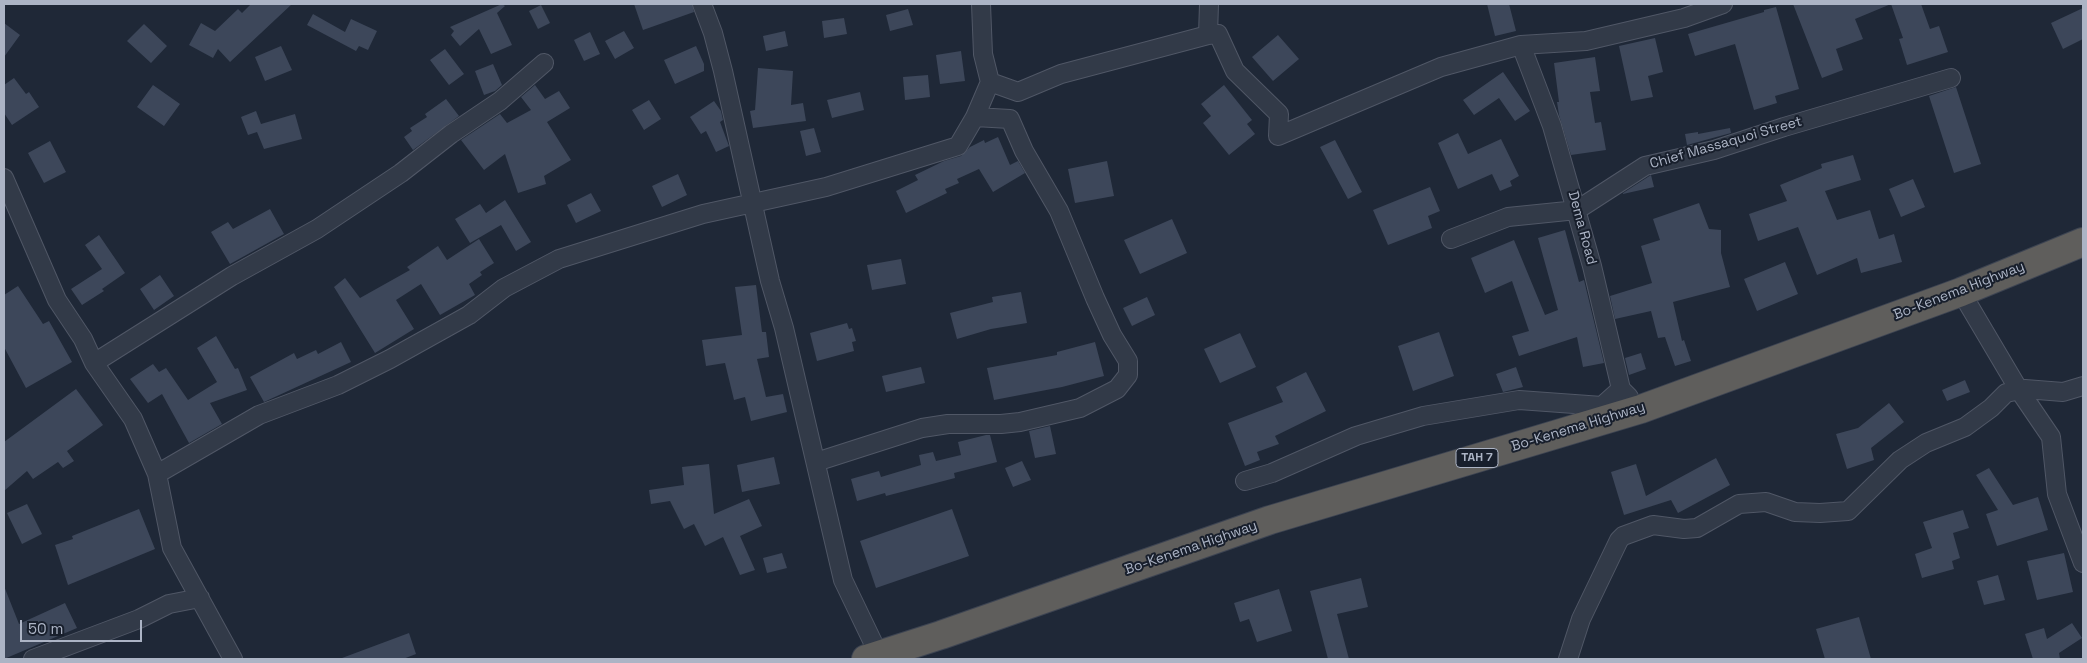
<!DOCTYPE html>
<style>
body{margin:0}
#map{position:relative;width:2087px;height:663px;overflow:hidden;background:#1f2837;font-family:"Space Grotesk",sans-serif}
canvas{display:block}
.frame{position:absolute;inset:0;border:5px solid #acb4c5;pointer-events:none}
.scale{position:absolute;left:20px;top:620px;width:122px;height:22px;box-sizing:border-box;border:2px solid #acb4c5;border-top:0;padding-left:6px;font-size:15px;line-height:18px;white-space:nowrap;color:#acb4c5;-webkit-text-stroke:4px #181f2c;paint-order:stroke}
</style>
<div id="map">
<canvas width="2087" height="663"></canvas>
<div class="frame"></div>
<div class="scale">50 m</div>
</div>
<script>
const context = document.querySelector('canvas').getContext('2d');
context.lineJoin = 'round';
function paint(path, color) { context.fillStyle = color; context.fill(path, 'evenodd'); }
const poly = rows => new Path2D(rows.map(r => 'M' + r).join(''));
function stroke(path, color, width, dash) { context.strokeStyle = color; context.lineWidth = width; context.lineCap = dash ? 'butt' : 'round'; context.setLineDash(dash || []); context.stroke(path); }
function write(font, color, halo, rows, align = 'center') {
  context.font = font + ' "Space Grotesk",sans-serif'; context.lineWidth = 4; context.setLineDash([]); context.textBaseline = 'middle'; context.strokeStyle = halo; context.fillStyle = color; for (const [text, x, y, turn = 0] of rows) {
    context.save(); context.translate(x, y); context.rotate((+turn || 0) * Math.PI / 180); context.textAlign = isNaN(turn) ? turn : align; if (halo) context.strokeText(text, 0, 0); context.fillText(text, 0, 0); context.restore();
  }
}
const building = poly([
 [251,4,292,4,230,62,218,49,213,58,189,45,201,23,215,31,238,9,242,13],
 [502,4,505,6,497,13,512,45,491,54,479,29,460,46,451,35,454,31,450,27],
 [634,4,692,4,694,12,643,30],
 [1487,4,1509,4,1516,31,1495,36],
 [1793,4,1921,4,1930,29,1939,26,1948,52,1907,65,1899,39,1903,38,1891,4,1855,19,1863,39,1836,49,1843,70,1822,78],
 [541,5,550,23,538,29,529,11],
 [1776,7,1799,89,1775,96,1777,103,1754,110,1735,44,1695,56,1688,34,1764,12,1764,10],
 [2083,8,2083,39,2063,49,2051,23],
 [908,9,913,25,890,31,886,15],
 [313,14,345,32,351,19,377,31,368,50,359,46,356,51,307,25],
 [844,18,847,34,824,38,822,21],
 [4,23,20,35,4,57],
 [144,24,167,46,151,63,127,41],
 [624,31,634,48,615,59,605,41],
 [785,31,788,46,766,51,763,36],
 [590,32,600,54,584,61,574,40],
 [1278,35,1299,59,1273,81,1252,57],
 [1655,38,1663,72,1648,76,1653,97,1631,101,1619,46],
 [281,46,292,70,265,81,255,57],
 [696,46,704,64,704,71,675,84,664,60],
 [445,49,464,74,449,85,430,60],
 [961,51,965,81,940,84,936,55],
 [1595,57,1600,91,1590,92,1595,123,1601,122,1606,150,1571,155,1559,115,1557,102,1559,102,1554,63],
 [493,64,502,85,495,91,484,95,475,71],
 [758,68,793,71,791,105,803,103,806,121,753,128,750,111,755,110],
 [1503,72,1530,111,1515,121,1499,98,1474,115,1463,100],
 [928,75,930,97,905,100,903,77],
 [14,78,26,94,29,92,39,107,12,125,4,113,4,85],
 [153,85,180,104,164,126,137,107],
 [535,85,545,99,559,91,570,108,547,122,571,160,544,176,546,184,518,193,505,154,484,170,461,140,500,114,507,123,531,110,521,97],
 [1224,85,1252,120,1247,124,1255,134,1229,155,1203,123,1211,116,1201,104],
 [1956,87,1981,164,1954,173,1929,96],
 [860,92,864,110,832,118,827,100],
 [446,99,459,116,413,150,404,137,412,131,410,128,427,117,425,114],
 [649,100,661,119,644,130,632,110],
 [714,101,721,111,723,120,720,122,729,146,716,152,706,131,701,134,690,117],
 [256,111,261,124,295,114,302,139,264,149,257,132,248,135,241,117],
 [814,128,821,152,806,156,800,131],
 [1730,128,1731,133,1687,145,1685,134,1698,132,1698,134],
 [1458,133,1468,154,1501,139,1519,176,1510,181,1512,186,1500,191,1492,174,1458,189,1438,143],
 [998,137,1010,165,1018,161,1025,173,993,192,979,169,957,179,959,183,945,189,947,193,906,213,896,191,918,180,915,175,944,161,961,156,970,147,984,140,985,143],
 [1335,140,1362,192,1348,199,1320,147],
 [50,141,66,172,44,183,28,153],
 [1853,155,1861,180,1825,191,1837,220,1870,210,1879,239,1894,234,1902,262,1861,273,1857,258,1817,275,1798,227,1758,241,1749,214,1787,201,1780,185,1822,168,1821,164],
 [1107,161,1114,196,1075,203,1068,169],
 [678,174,687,195,662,207,652,186],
 [1651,175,1654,187,1623,194,1623,193],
 [1913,179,1925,207,1901,217,1889,189],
 [1430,187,1440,211,1428,216,1432,228,1388,245,1373,210],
 [591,193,601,211,576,223,567,205],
 [505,200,531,242,516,251,501,225,470,243,455,219,480,204,486,213],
 [1699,203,1709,229,1721,230,1721,253,1730,287,1673,302,1682,341,1684,340,1691,361,1675,366,1665,337,1658,338,1651,311,1615,319,1610,296,1652,283,1641,246,1660,240,1653,219],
 [270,209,284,234,230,264,211,232,228,222,233,229],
 [1172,219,1187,253,1140,274,1124,240],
 [1565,230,1579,282,1584,280,1604,363,1583,367,1577,337,1519,356,1512,336,1529,331,1512,281,1485,293,1471,258,1514,240,1545,315,1558,310,1538,238],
 [99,235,125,273,102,289,104,291,82,305,71,289,102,269,85,245],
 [479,239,494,263,480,272,482,275,469,284,475,295,440,315,421,284,396,300,414,329,375,353,334,287,345,278,360,298,410,270,407,267,438,246,447,260],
 [901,259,906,284,872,290,867,265],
 [1785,262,1798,294,1757,311,1744,279],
 [160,275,174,296,154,310,140,289],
 [756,285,762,332,766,332,769,357,757,359,766,397,783,394,787,412,751,421,745,397,734,400,725,363,706,366,702,340,742,335,735,287],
 [18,286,43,324,49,321,72,362,26,388,4,347,4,295],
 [1021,292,1027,323,991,329,957,339,950,313,993,302,992,297],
 [1147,297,1155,315,1132,326,1123,308],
 [847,323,849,329,852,328,856,341,852,342,854,351,817,361,810,333],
 [1439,332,1454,376,1413,391,1398,346],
 [1240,333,1256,367,1220,383,1204,349],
 [216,336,235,369,238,368,247,390,210,403,222,424,189,443,162,394,148,403,130,379,153,364,159,372,166,368,188,400,217,382,197,348],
 [341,342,351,362,264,402,250,377,294,353,297,359,316,350,318,354],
 [1095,342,1104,376,1062,387,994,400,987,368,1057,355,1057,352],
 [1641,353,1646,369,1629,375,1625,358],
 [921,367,925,383,886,392,882,376],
 [1516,367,1523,387,1503,392,1496,374],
 [1306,372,1326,411,1275,436,1279,444,1257,452,1260,460,1245,466,1228,423,1283,402,1276,387],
 [1965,380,1970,392,1947,401,1942,390],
 [76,389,103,425,67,451,74,461,63,468,58,462,33,479,27,471,4,491,4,442],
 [1889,403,1904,422,1871,448,1874,460,1847,469,1836,434,1858,428],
 [1050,426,1056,454,1035,458,1029,431],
 [986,435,990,435,997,462,954,473,955,478,886,496,885,493,857,501,851,479,879,471,881,477,921,465,919,455,933,452,936,461,961,455,958,442],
 [774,457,780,484,742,492,737,465],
 [1716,458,1730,485,1678,513,1671,500,1624,515,1611,472,1636,464,1646,496],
 [1022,461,1031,480,1013,487,1005,468],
 [709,464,714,514,749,499,762,526,740,536,755,570,740,575,723,537,705,546,694,524,684,529,670,501,651,504,649,490,684,485,682,467],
 [1989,468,2013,505,2038,497,2048,530,1997,546,1986,514,1998,510,1976,475],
 [27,504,42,534,22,544,7,513],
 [139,509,155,549,68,585,55,545,73,539,72,536],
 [952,509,969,556,876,588,860,541],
 [1963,510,1969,528,1953,533,1960,558,1952,561,1954,569,1922,578,1915,554,1932,548,1923,522],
 [782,553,787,568,767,573,763,558],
 [2064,553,2073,592,2037,600,2027,561],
 [1998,575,2005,600,1984,605,1977,581],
 [1361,578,1368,607,1337,614,1349,659,1328,659,1310,591],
 [4,586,19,624,65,603,77,628,4,659],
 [1279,589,1292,631,1257,642,1249,619,1240,622,1234,603],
 [1859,617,1871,659,1825,659,1816,629],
 [2072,623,2082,638,2059,653,2060,659,2033,659,2025,634,2044,628,2047,639],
 [409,633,416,654,403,659,343,659,342,658]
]);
const minor = poly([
 [702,4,713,33,723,71,770,281,784,328,843,580,879,655],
 [1209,4,1208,35,1218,34,1235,71,1279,114,1278,136,1441,67,1521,45,1586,41,1684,18,1723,4],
 [1521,45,1552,126,1592,266,1621,389,1629,397],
 [990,82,1018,92,1061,74,1208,35],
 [4,178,57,300,83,339,94,363,133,419,157,474,172,548,233,659],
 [1451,239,1508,217,1577,210,1645,166,1714,150,1784,127,1951,78],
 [1961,292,2019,390,2051,437,2057,494,2083,563],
 [94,363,232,276,317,229,401,173,451,134,500,101,544,63],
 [816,462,922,428,948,424,1001,424,1020,422,1080,408,1117,389,1128,375,1128,361,1112,335,1095,298,1059,211,1024,151,1010,119,975,117],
 [157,474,259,415,338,385,390,359,469,315,504,288,559,259,703,214,826,187,958,146,975,117,990,82,983,54,981,4],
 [1245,481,1272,473,1356,436,1423,416,1519,400,1602,406,1621,389],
 [33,659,139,619,169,604,200,598],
 [1568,659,1581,619,1619,540,1623,536,1653,525,1684,529,1697,528,1739,504,1766,502,1795,512,1820,513,1848,511,1900,460,1926,443,1965,427,1991,408,2006,393,2025,389,2063,392,2083,386]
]);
const trunk = poly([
 [866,659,941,635,1270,520,1641,409,1961,292,2083,242]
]);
const shields = [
 [1477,458,42]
];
const shieldNames = [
 ["TAH 7",1477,458]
];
const streetNames = [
 ["Chief Massaquoi Street",1726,143,-16],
 ["Dema Road",1582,228,75],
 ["Bo-Kenema Highway",1959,291,-21],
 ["Bo-Kenema Highway",1578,427,-17],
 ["Bo-Kenema Highway",1191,548,-19]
];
paint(building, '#3d475a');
stroke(minor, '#505766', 20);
stroke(trunk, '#3d4452', 30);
stroke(minor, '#323a48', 18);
stroke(trunk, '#5f5e5c', 28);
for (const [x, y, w] of shields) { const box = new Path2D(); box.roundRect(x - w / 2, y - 9.5, w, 19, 4); context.fillStyle = '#181f2c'; context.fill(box); stroke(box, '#acb4c5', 1); }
write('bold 12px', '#acb4c5', null, shieldNames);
write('14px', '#acb4c5', '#181f2c', streetNames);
</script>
